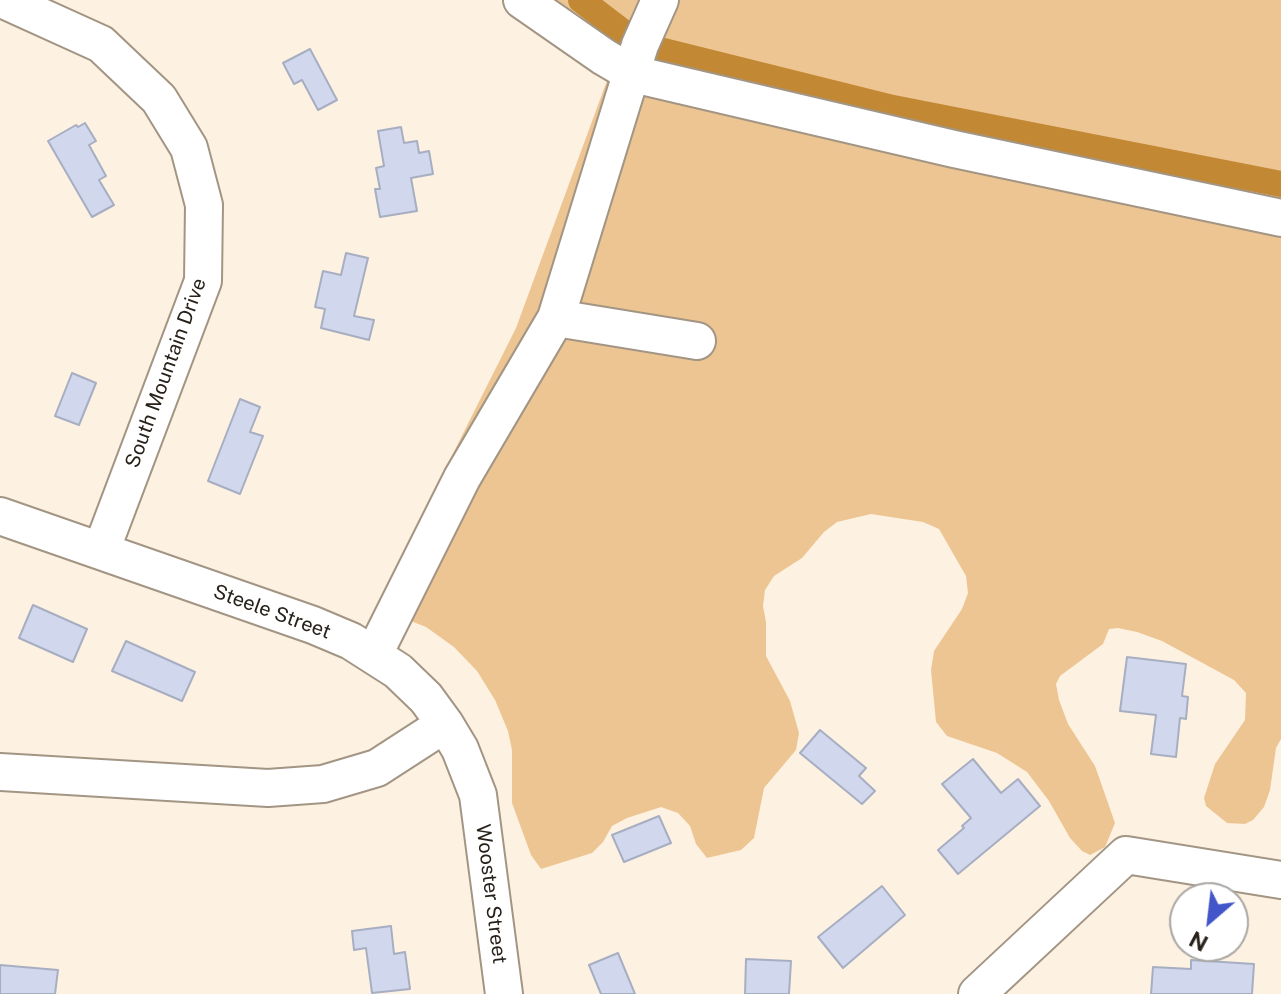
<!DOCTYPE html>
<style>
body{margin:0}
#map{position:relative;width:1281px;height:994px;overflow:hidden;background:#fdf1e2;font-family:"Public Sans",sans-serif}
canvas{display:block}
.north{position:absolute;left:1169px;top:882px;width:80px;height:80px;box-sizing:border-box;background:#fff;border:2px solid #a9a6a3;border-radius:50%;rotate:208deg;font-size:22px;font-weight:700;line-height:32px;text-align:center;color:#27211a}
.north::after{content:'';display:block;margin:auto;width:28px;height:36px;background:#4255c9;clip-path:polygon(50% 0,100% 100%,50% 72%,0 100%)}
</style>
<div id="map">
<canvas width="1281" height="994"></canvas>
<div class="north">N</div>
</div>
<script>
const context = document.querySelector('canvas').getContext('2d');
context.lineJoin = 'round';
function paint(path, color) { context.fillStyle = color; context.fill(path, 'evenodd'); }
const poly = rows => new Path2D(rows.map(r => 'M' + r).join(''));
function stroke(path, color, width, dash) { context.strokeStyle = color; context.lineWidth = width; context.lineCap = dash ? 'butt' : 'round'; context.setLineDash(dash || []); context.stroke(path); }
function write(font, color, halo, rows, align = 'center') {
  context.font = font + ' "Public Sans",sans-serif'; context.lineWidth = 6; context.setLineDash([]); context.textBaseline = 'middle'; context.strokeStyle = halo; context.fillStyle = color; for (const [text, x, y, turn = 0] of rows) {
    context.save(); context.translate(x, y); context.rotate((+turn || 0) * Math.PI / 180); context.textAlign = isNaN(turn) ? turn : align; if (halo) context.strokeText(text, 0, 0); context.fillText(text, 0, 0); context.restore();
  }
}
const green = poly([
 [513,0,1281,0,1281,739,1276,748,1270,790,1264,807,1253,820,1245,824,1227,823,1206,806,1204,798,1215,764,1245,720,1246,693,1234,680,1162,641,1137,632,1118,628,1109,629,1103,644,1060,676,1056,684,1059,700,1068,724,1095,766,1115,823,1105,847,1090,855,1082,851,1070,838,1049,801,1027,772,997,753,947,736,936,722,931,670,934,651,962,609,968,593,966,576,939,529,923,522,871,514,837,522,824,532,802,558,774,576,765,590,763,606,766,622,766,656,790,701,799,733,796,750,764,788,754,838,741,850,707,858,696,844,690,826,678,813,661,807,627,818,612,826,603,842,592,853,541,869,531,855,512,803,512,750,508,731,495,700,477,671,454,647,426,627,376,607,516,328,612,67]
]);
const canal = poly([
 [581,0,640,45,893,108,1281,184]
]);
const building = poly([
 [310,49,337,100,318,110,302,80,294,84,283,63,310,49],
 [85,123,96,141,89,145,106,176,99,180,114,205,92,217,48,141,76,125,78,127,85,123],
 [401,127,404,143,417,141,419,153,429,151,433,174,411,178,417,211,380,217,375,189,380,189,376,168,384,166,378,131,401,127],
 [346,253,368,258,354,316,374,320,369,340,321,328,325,309,315,307,323,271,341,275,346,253],
 [72,373,96,383,79,425,55,416,72,373],
 [240,399,260,407,250,432,263,436,240,494,208,481,240,399],
 [33,605,87,629,73,662,19,638,33,605],
 [126,641,195,672,182,701,112,671,126,641],
 [1127,657,1186,664,1182,696,1188,697,1186,719,1180,718,1176,757,1151,754,1156,715,1120,711,1127,657],
 [820,730,866,768,859,776,875,791,862,804,800,753,820,730],
 [973,759,1001,793,1018,779,1040,806,958,874,938,850,964,828,962,826,971,818,942,784,973,759],
 [659,816,671,843,624,862,612,835,659,816],
 [882,886,905,915,843,968,818,937,882,886],
 [391,926,394,954,405,952,410,989,372,993,366,948,354,950,352,931,391,926],
 [618,953,635,994,601,994,589,965,618,953],
 [746,959,791,961,789,994,745,994,746,959],
 [1191,960,1254,964,1252,994,1151,994,1153,967,1191,969,1191,960],
 [0,965,58,970,55,994,0,994,0,965]
]);
const minor = poly([
 [4,0,101,44,159,99,189,148,204,205,203,281,101,551],
 [522,0,604,57,633,74,954,149,1281,218],
 [556,318,697,341],
 [0,516,313,625,351,641,398,671,426,698,445,724,460,749,478,795,504,994],
 [374,654,462,478,556,318,640,45,660,0],
 [0,772,268,788,323,784,377,768,445,724],
 [977,994,1126,855,1281,880]
]);
const streetNames = [
 ["South Mountain Drive",166,373,-70],
 ["Steele Street",272,612,20],
 ["Wooster Street",491,894,83]
];
paint(green, '#edc592');
stroke(canal, '#c28834', 26);
paint(building, '#d1d7ec');
stroke(building, '#a7aec2', 2);
stroke(minor, '#a39584', 40);
stroke(minor, '#fff', 36);
write('20px', '#27211a', '#fff', streetNames);
</script>
